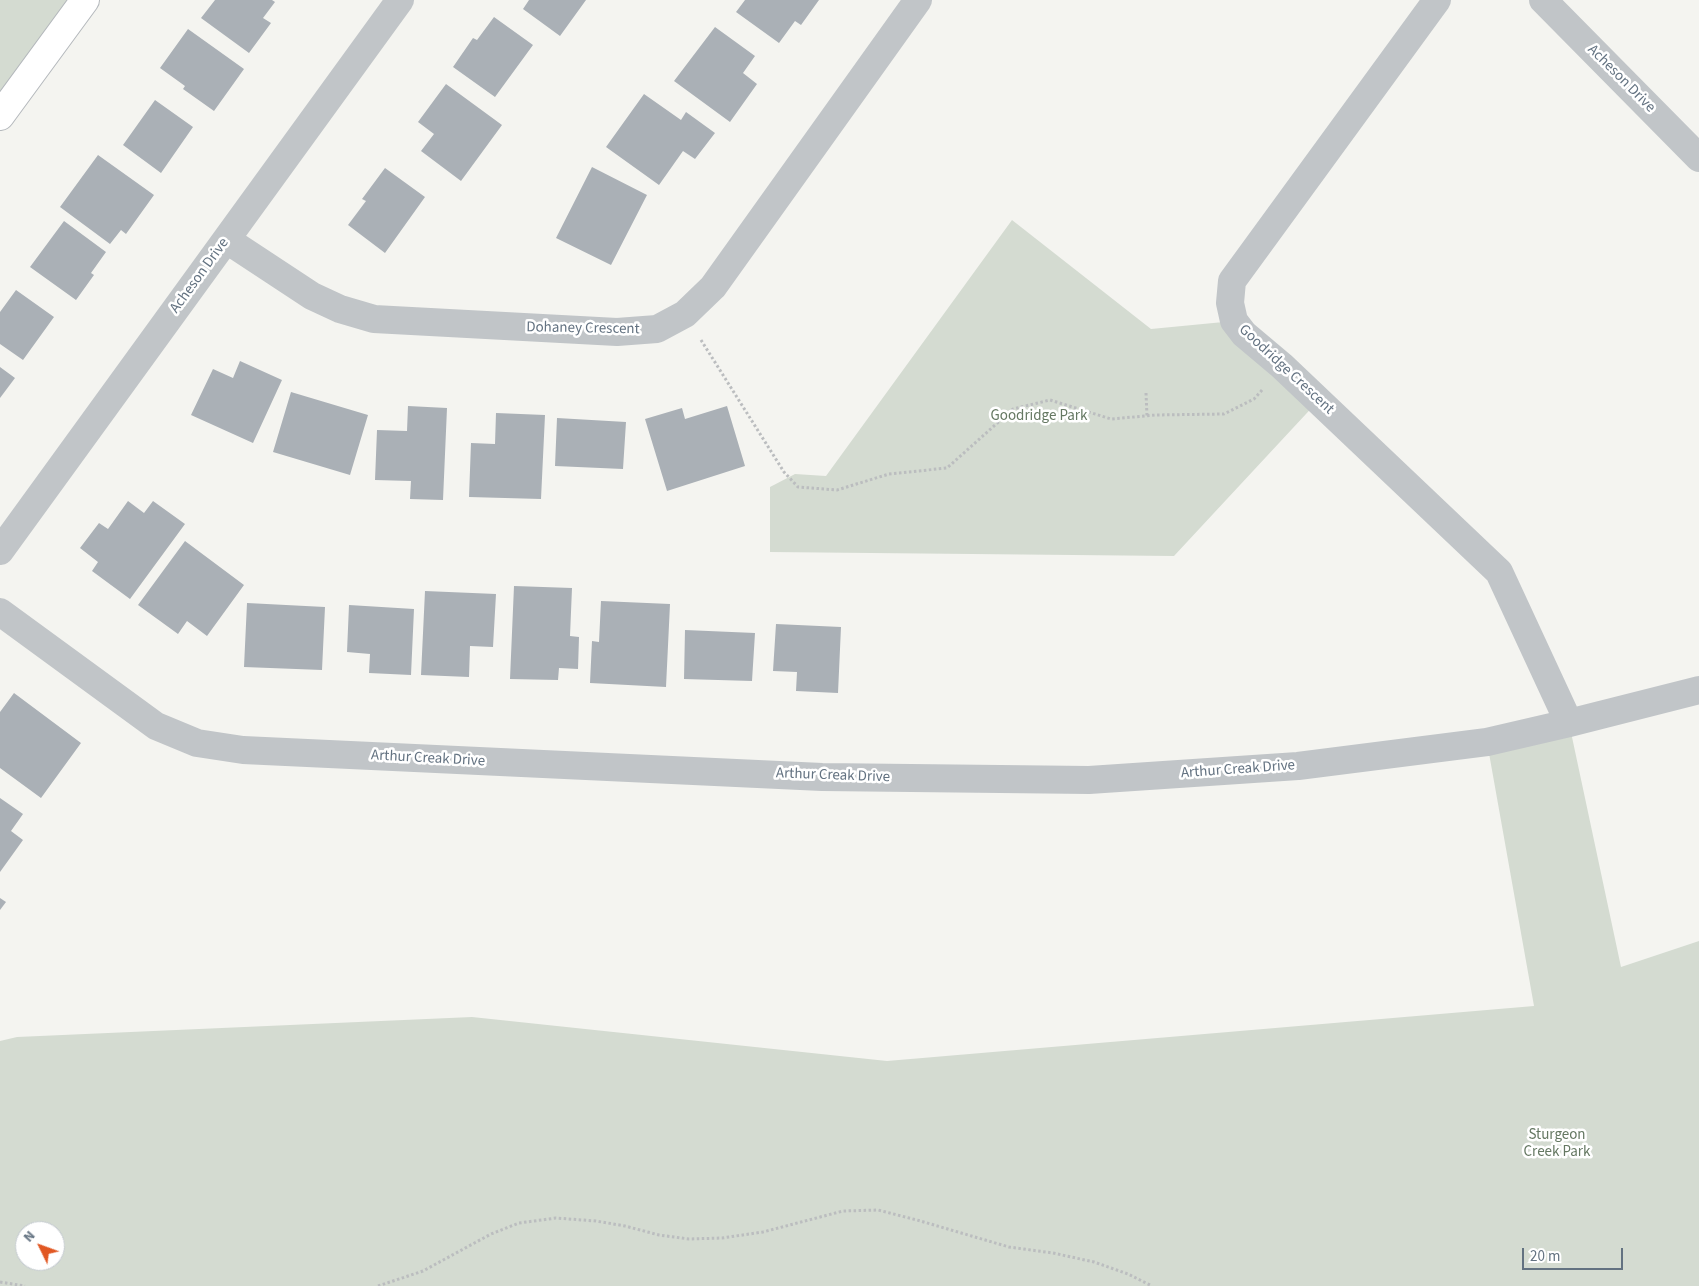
<!DOCTYPE html>
<style>
body{margin:0}
#map{position:relative;width:1699px;height:1286px;overflow:hidden;background:#f4f4f0;font-family:"Source Sans 3",sans-serif}
canvas{display:block}
.north{position:absolute;left:15px;top:1221px;width:50px;height:50px;box-sizing:border-box;background:#fff;border:1px solid #c1c7cd;border-radius:50%;rotate:312deg;font-size:14px;font-weight:700;line-height:20px;text-align:center;color:#637281}
.north::after{content:'';display:block;margin:auto;width:18px;height:22px;background:#e15823;clip-path:polygon(50% 0,100% 100%,50% 72%,0 100%)}
.scale{position:absolute;left:1522px;top:1248px;width:101px;height:22px;box-sizing:border-box;border:2px solid #637281;border-top:0;padding-left:6px;font-size:15px;line-height:18px;white-space:nowrap;color:#637281;-webkit-text-stroke:4px #fff;paint-order:stroke}
</style>
<div id="map">
<canvas width="1699" height="1286"></canvas>
<div class="north">N</div>
<div class="scale">20 m</div>
</div>
<script>
const context = document.querySelector('canvas').getContext('2d');
context.lineJoin = 'round';
function paint(path, color) { context.fillStyle = color; context.fill(path, 'evenodd'); }
const poly = rows => new Path2D(rows.map(r => 'M' + r).join(''));
function stroke(path, color, width, dash) { context.strokeStyle = color; context.lineWidth = width; context.lineCap = dash ? 'butt' : 'round'; context.setLineDash(dash || []); context.stroke(path); }
function write(font, color, halo, rows, align = 'center') {
  context.font = font + ' "Source Sans 3",sans-serif'; context.lineWidth = 5; context.setLineDash([]); context.textBaseline = 'middle'; context.strokeStyle = halo; context.fillStyle = color; for (const [text, x, y, turn = 0] of rows) {
    context.save(); context.translate(x, y); context.rotate((+turn || 0) * Math.PI / 180); context.textAlign = isNaN(turn) ? turn : align; if (halo) context.strokeText(text, 0, 0); context.fillText(text, 0, 0); context.restore();
  }
}
const green = poly([
 [0,0,85,0,0,116],
 [1012,220,1151,329,1234,321,1319,400,1174,556,770,552,770,487,795,474,826,476],
 [1569,723,1621,967,1699,941,1699,1286,0,1286,0,1041,17,1037,472,1017,887,1061,1534,1006,1487,742],
 [25,1231,55,1231,55,1261,25,1261]
]);
const building = poly([
 [215,0,272,0,275,2,263,18,271,23,249,53,201,18],
 [529,0,586,0,560,36,523,9],
 [745,0,819,0,801,25,795,21,779,43,736,12],
 [494,17,533,45,495,97,453,67,473,38,477,40],
 [715,27,755,56,743,73,757,84,730,122,674,81],
 [188,29,244,69,214,111,183,89,185,86,160,68],
 [446,84,502,125,461,181,421,151,434,134,418,122],
 [644,94,681,120,686,112,715,133,695,159,683,151,659,185,606,147],
 [155,100,193,127,161,173,123,145],
 [98,155,154,195,126,234,121,230,110,244,60,207],
 [592,167,647,195,611,265,556,238],
 [385,168,425,197,385,253,348,225,366,201,362,199],
 [64,221,106,252,91,273,94,275,76,300,30,267],
 [16,290,54,317,23,360,0,344,0,312],
 [240,361,282,380,253,443,191,415,213,369,233,378],
 [0,367,15,378,0,398],
 [291,392,368,415,350,475,273,452],
 [408,406,447,408,443,500,410,499,411,481,375,480,377,430,407,431],
 [727,406,745,466,667,491,645,419,682,408,685,419],
 [496,413,545,415,541,499,469,497,471,443,495,444],
 [557,418,626,422,623,469,555,466],
 [128,501,144,513,153,501,185,524,130,599,92,571,98,562,80,548,99,523,108,529],
 [185,541,244,585,207,636,187,621,178,634,138,605],
 [514,586,572,588,570,636,579,637,578,669,559,668,558,680,510,679],
 [425,591,496,594,493,647,470,646,469,677,421,675],
 [601,601,670,604,666,687,590,683,592,641,599,642],
 [247,603,325,607,322,670,244,667],
 [349,605,414,609,411,675,369,673,370,654,347,652],
 [776,624,841,627,838,693,796,691,797,672,773,671],
 [685,630,755,633,752,681,684,679],
 [14,693,81,743,41,798,0,768,0,712],
 [0,798,23,814,11,831,23,840,0,872],
 [0,898,6,902,0,910]
]);
const path = poly([
 [701,340,784,472,798,487,837,490,889,474,947,468,1013,409,1050,400,1111,419,1156,415,1224,414,1254,399,1263,389],
 [1146,393,1147,416],
 [0,1282,25,1286],
 [378,1286,423,1271,491,1234,519,1223,556,1218,596,1221,625,1226,659,1235,689,1239,722,1238,763,1232,843,1211,878,1210,917,1220,1009,1247,1053,1253,1094,1262,1128,1274,1152,1286]
]);
const street = poly([
 [1437,0,1232,281,1230,303,1234,321,1244,334,1282,366,1499,572,1569,723],
 [1543,0,1699,158],
 [227,240,312,296,340,309,374,319,617,332,657,329,685,314,713,287,918,0],
 [0,551,400,0],
 [0,612,156,726,197,743,243,750,822,777,1089,780,1298,766,1487,742,1569,723,1699,690]
]);
const secondary = poly([
 [0,116,85,0]
]);
const streetNames = [
 ["Acheson Drive",1621,79,45],
 ["Acheson Drive",200,276,-54],
 ["Dohaney Crescent",583,329,1],
 ["Goodridge Crescent",1286,370,43],
 ["Arthur Creak Drive",428,759,3],
 ["Arthur Creak Drive",1238,770,-4],
 ["Arthur Creak Drive",833,776,2]
];
const parkNames = [
 ["Goodridge Park",1039,417],
 ["Sturgeon",1557,1136],
 ["Creek Park",1557,1153]
];
paint(green, '#d4dbd1');
paint(building, '#aab0b6');
stroke(secondary, '#b4b8bc', 30);
stroke(path, '#bbbdbf', 3, [2.5, 2.5]);
stroke(street, '#c1c5c8', 28);
stroke(secondary, '#fff', 28);
write('15px', '#637281', '#fff', streetNames);
write('15px', '#657862', '#fff', parkNames);
</script>
